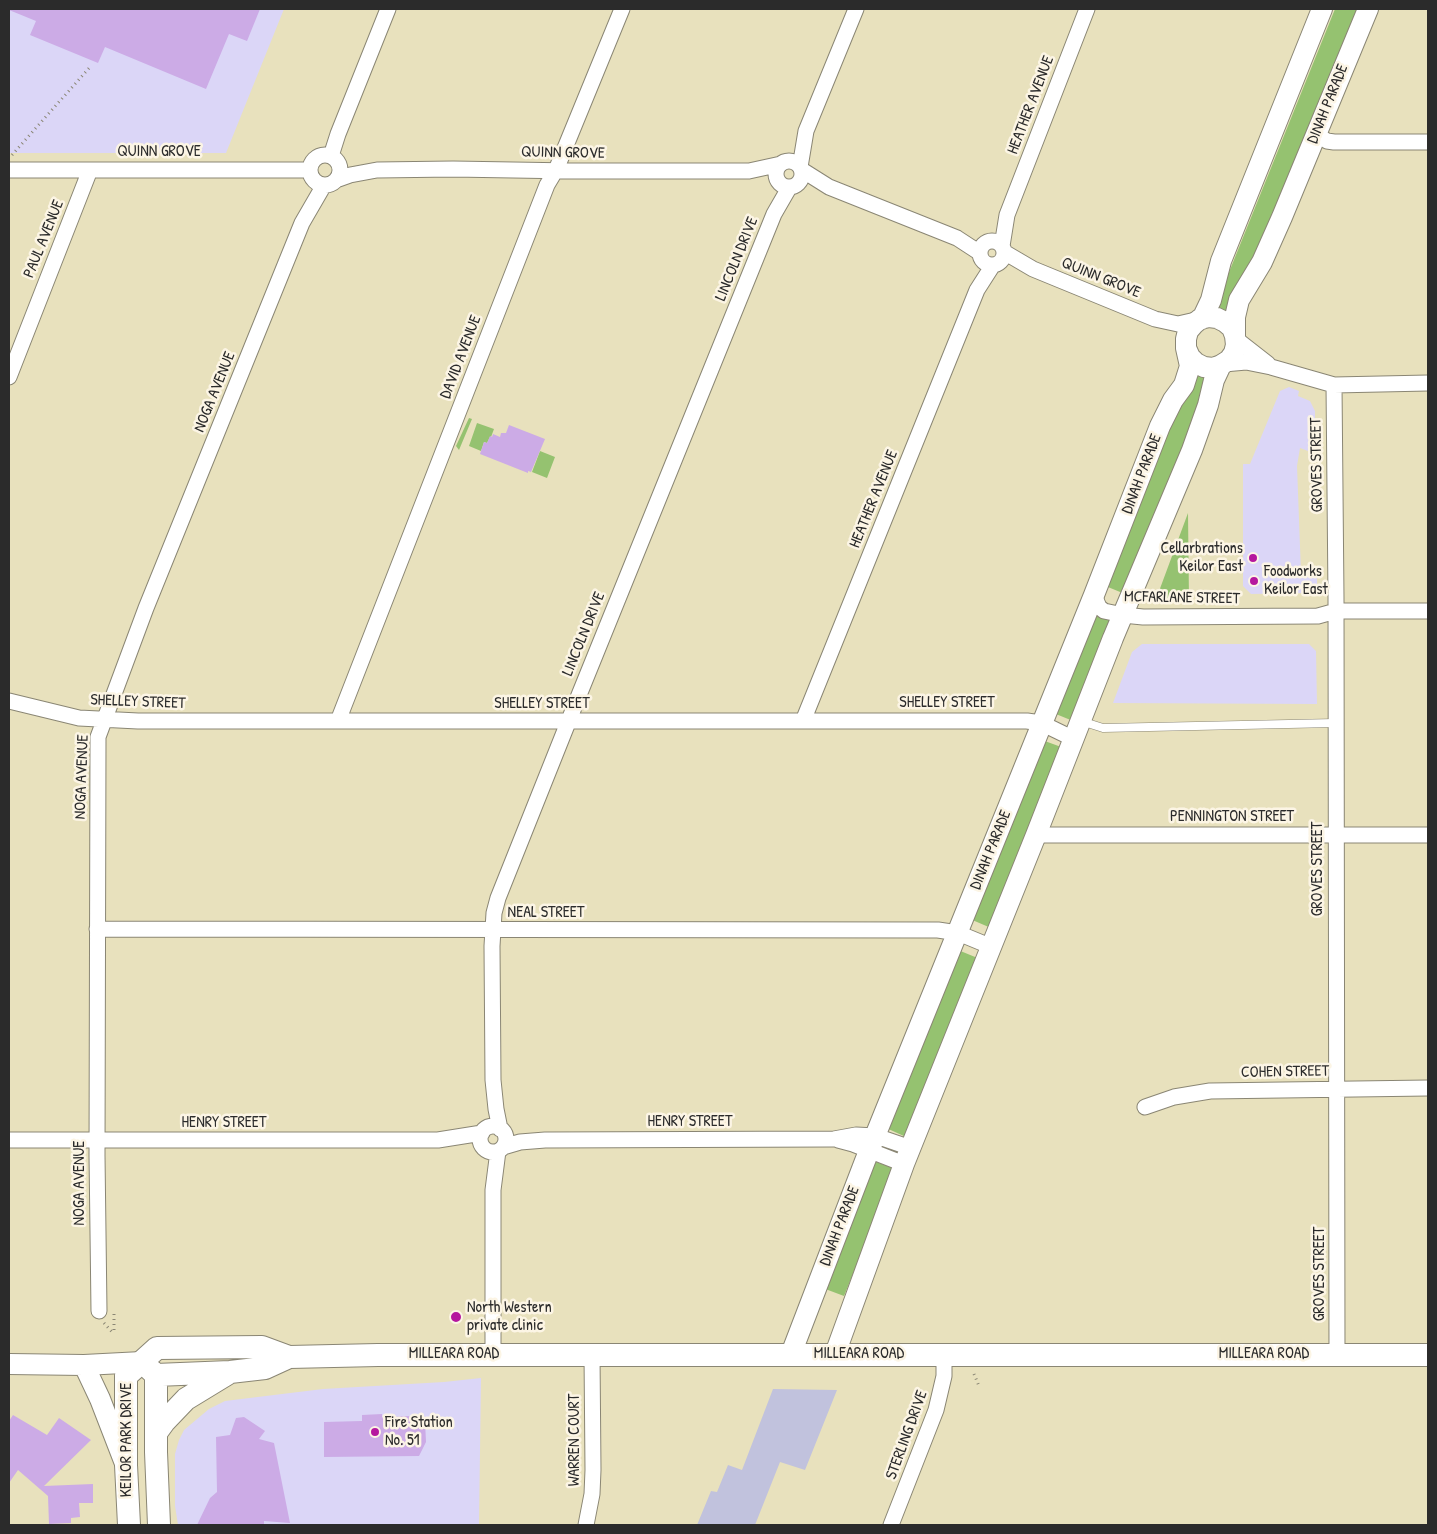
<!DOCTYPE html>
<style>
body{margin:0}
#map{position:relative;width:1437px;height:1534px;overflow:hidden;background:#e8e1bd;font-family:"Patrick Hand",sans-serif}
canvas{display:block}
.frame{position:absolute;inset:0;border:10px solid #2b2b2b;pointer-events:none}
</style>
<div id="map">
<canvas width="1437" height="1534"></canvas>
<div class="frame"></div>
</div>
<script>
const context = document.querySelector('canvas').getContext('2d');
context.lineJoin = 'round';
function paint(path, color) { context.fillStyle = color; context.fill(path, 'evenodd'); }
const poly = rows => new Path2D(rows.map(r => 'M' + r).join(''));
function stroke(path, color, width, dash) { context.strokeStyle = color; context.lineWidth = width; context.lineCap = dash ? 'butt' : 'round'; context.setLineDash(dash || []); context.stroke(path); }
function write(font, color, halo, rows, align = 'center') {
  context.font = font + ' "Patrick Hand",sans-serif'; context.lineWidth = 5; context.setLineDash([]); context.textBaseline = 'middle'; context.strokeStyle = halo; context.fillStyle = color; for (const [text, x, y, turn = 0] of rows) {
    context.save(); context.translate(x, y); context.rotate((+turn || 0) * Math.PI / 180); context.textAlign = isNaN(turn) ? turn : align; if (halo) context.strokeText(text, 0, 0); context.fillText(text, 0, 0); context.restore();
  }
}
const built = poly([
 [9,9,284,9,226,153,9,153],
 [1289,387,1299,391,1298,396,1310,401,1315,411,1315,429,1308,451,1300,448,1297,466,1301,573,1317,573,1317,586,1310,593,1251,594,1243,586,1243,464,1250,464,1280,391],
 [1142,644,1309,644,1316,651,1317,704,1113,703,1132,652],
 [481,1378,479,1525,178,1525,175,1506,175,1454,179,1440,184,1430,209,1409,225,1401,323,1389,444,1382]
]);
const industrial = poly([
 [773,1389,837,1390,805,1470,780,1462,755,1525,697,1525,711,1491,717,1492,728,1465,742,1470]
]);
const green = poly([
 [1335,9,1360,9,1229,317,1215,307],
 [1196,368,1210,374,1205,394,1125,594,1103,585,1158,450],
 [469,418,472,419,459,450,456,446],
 [477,423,494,429,491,437,490,437,487,443,484,442,481,451,469,446],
 [540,451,555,457,547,478,532,472],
 [1188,513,1189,601,1155,602],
 [1093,612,1116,622,1073,721,1051,712],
 [1042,740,1064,748,991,928,970,919],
 [958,950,980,959,906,1137,884,1127],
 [871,1160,895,1169,844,1296,820,1287]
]);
const building = poly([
 [9,9,260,9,247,41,229,34,206,89,105,47,98,63,30,35,36,21,9,10],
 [509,425,545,439,531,472,528,471,528,473,480,454,484,442,487,443,490,436,492,437,493,434,500,437,501,433,506,433],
 [382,1414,382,1417,412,1416,412,1421,425,1421,426,1442,419,1456,324,1457,324,1422,362,1421,362,1415],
 [13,1415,47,1435,59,1418,91,1440,44,1486,93,1484,93,1503,79,1503,80,1517,71,1518,71,1523,49,1524,48,1496,18,1470,9,1483,9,1421],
 [244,1417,265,1431,259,1439,274,1443,290,1523,264,1521,264,1525,197,1525,210,1498,217,1492,216,1437,230,1435,236,1418]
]);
const path = poly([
 [12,155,90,67],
 [114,1314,114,1334],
 [104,1323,113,1333],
 [974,1374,979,1386]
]);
const lane = poly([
 [1081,721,1103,728,1335,723]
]);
const street = poly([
 [1316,134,1327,141,1334,142,1428,142],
 '310 170a15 15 0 1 1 30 0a15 15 0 1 1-30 0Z',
 [331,156,338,134,388,9],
 '776 174a13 13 0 1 1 26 0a13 13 0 1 1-26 0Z',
 [800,167,806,131,856,9],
 [9,170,309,170],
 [802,170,829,187,957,238,980,253],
 [336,180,350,175,377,170,453,169,573,171,749,171,781,164],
 '980 253a12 12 0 1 1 24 0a12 12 0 1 1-24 0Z',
 [1002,246,1007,215,1087,9],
 [1004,252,1033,269,1155,319,1178,324,1200,319],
 [1236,339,1268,364],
 [1224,364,1246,362,1271,367,1334,385,1428,383],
 [9,377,90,170],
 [1334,385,1336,598,1337,1354],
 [1094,595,1099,607,1104,611,1123,615,1143,617,1318,616,1336,611,1428,611],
 [9,701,79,718,138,721,1027,721,1041,723,1074,739],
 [338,721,547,185,556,170,622,9],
 [803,721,977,290,993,265],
 [1036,835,1428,835],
 [97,929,938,930,958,933,992,947],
 [1145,1107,1174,1097,1210,1091,1428,1088],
 '480 1139a13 13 0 1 1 26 0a13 13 0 1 1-26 0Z',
 [500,1129,496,1109,493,1080,492,946,494,913,498,898,575,705,774,214,789,188],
 [9,1140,438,1140,482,1133],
 [838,1140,853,1144,904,1164],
 [503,1147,520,1142,545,1140,834,1139,856,1135,876,1136,911,1148],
 [99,1311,97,1155,98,737,146,608,302,223,324,185],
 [493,1354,493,1190,498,1151],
 [586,1525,592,1494,593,1470,592,1354],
 [891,1525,936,1410,944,1376,944,1354]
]);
const secondary = poly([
 [1202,319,1211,300,1221,261,1322,9],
 [1235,336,1235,317,1239,300,1262,262,1282,217,1368,9],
 [791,1354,865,1161,1094,595,1160,426,1173,400,1184,385,1190,366,1186,348],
 [835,1354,904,1164,1036,835,1113,638,1192,450,1208,405,1214,380,1221,365,1229,360,1234,353,1236,345,1235,336,1232,328,1225,322,1217,318,1209,317,1200,319,1194,324,1188,331,1186,339,1186,348,1190,357,1196,363,1204,367,1213,368,1221,365],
 [9,1364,84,1365,142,1362],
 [84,1365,100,1399,124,1461]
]);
const primary = poly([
 [142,1362,156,1375,230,1372,265,1368,289,1357,378,1355,1428,1355],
 [156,1375,156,1452,159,1525],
 [156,1433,164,1422,186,1399,227,1374],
 [129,1525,126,1465,126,1376,157,1348,262,1347,289,1357]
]);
const markers = [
 [1253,558,5,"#b5179e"],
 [1254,581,5,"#b5179e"],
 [456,1317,6,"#b5179e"],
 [375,1432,5,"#b5179e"]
];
const streetNames = [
 ["DINAH PARADE",1328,104,-68],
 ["HEATHER AVENUE",1031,105,-69],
 ["QUINN GROVE",159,152],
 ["QUINN GROVE",563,153,1],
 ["PAUL AVENUE",44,239,-68],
 ["LINCOLN DRIVE",737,259,-68],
 ["QUINN GROVE",1101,278,22],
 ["DAVID AVENUE",461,357,-69],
 ["NOGA AVENUE",215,392,-68],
 ["GROVES STREET",1317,465,-91],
 ["DINAH PARADE",1142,474,-69],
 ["HEATHER AVENUE",874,499,-68],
 ["MCFARLANE STREET",1182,598,1],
 ["LINCOLN DRIVE",584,634,-68],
 ["SHELLEY STREET",138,702,2],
 ["SHELLEY STREET",947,703],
 ["SHELLEY STREET",542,704],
 ["NOGA AVENUE",82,777,-88],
 ["PENNINGTON STREET",1232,817],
 ["DINAH PARADE",991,850,-68],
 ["GROVES STREET",1318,869,-90],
 ["NEAL STREET",546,913],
 ["COHEN STREET",1285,1072,-1],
 ["HENRY STREET",690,1122],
 ["HENRY STREET",224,1123],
 ["NOGA AVENUE",80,1183,-90],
 ["DINAH PARADE",840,1226,-69],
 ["GROVES STREET",1320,1274,-90],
 ["MILLEARA ROAD",454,1354],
 ["MILLEARA ROAD",859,1354],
 ["MILLEARA ROAD",1264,1354],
 ["STERLING DRIVE",907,1435,-70],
 ["KEILOR PARK DRIVE",127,1440,-90],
 ["WARREN COURT",575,1440,-90]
];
const poiNames = [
 ["Cellarbrations",1243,549,"right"],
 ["Keilor East",1243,567,"right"],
 ["Foodworks",1264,572],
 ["Keilor East",1264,590],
 ["North Western",467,1308],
 ["private clinic",467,1326],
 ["Fire Station",385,1423],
 ["No. 51",385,1441]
];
paint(built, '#dbd6f7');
paint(industrial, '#c1c2dd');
paint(green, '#95c270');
paint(building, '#ccabe6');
stroke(lane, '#8a8674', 9);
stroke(street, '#8a8674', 17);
stroke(secondary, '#8a8674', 22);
stroke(primary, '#8a8674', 24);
stroke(path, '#8a8674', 3, [1, 4]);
stroke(lane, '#fff', 8);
stroke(street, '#fff', 15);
stroke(secondary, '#fff', 20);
stroke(primary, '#fff', 22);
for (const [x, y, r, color] of markers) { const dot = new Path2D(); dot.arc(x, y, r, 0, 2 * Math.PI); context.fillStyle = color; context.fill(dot); stroke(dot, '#fcf5e5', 2); }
write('16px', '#2b2b2b', '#fcf5e5', streetNames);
write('16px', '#2b2b2b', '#fcf5e5', poiNames, 'left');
</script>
